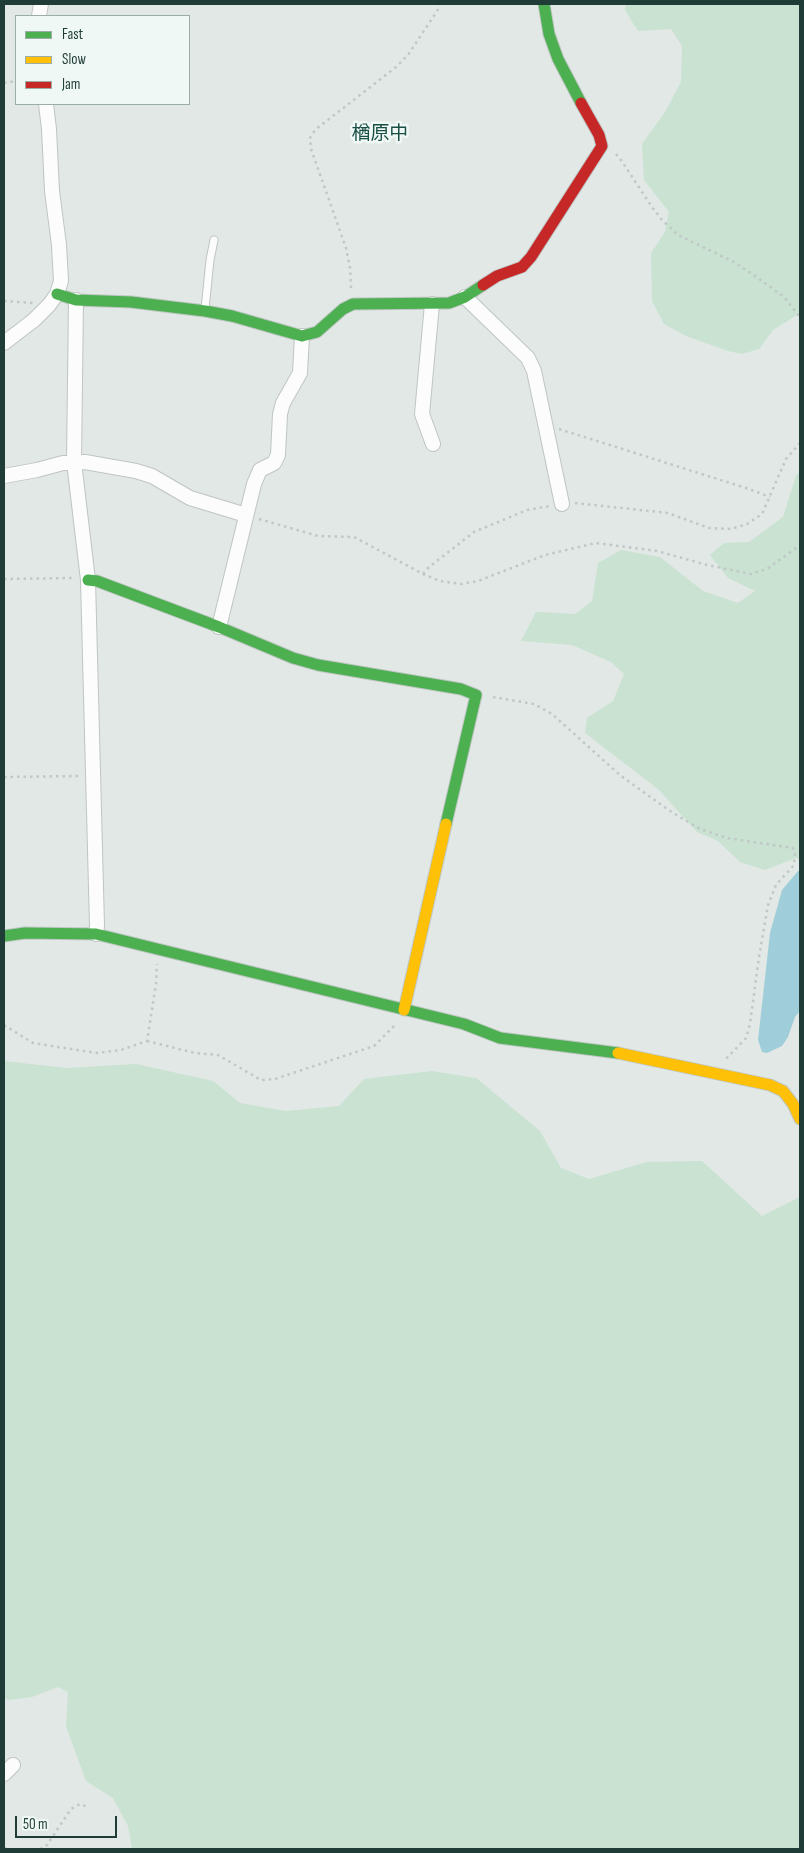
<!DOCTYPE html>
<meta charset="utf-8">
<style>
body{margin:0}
#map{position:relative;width:804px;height:1853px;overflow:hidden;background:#e2e8e5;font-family:"Sofia Sans Condensed",sans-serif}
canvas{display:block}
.frame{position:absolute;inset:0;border:5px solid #1f3c36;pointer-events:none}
.legend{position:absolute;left:15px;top:15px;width:175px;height:90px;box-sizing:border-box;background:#eff8f4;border:1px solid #9cada8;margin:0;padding:6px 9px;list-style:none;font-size:15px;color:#1f3c36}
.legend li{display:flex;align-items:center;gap:10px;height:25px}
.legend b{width:25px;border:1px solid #9cada8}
.scale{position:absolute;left:15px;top:1816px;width:102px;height:22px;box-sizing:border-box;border:2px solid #1f3c36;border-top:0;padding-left:6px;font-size:15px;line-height:18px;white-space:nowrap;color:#1f3c36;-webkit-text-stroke:4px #eff8f4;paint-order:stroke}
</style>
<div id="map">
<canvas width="804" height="1853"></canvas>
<div class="frame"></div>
<ul class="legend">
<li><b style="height:6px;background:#4caf50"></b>Fast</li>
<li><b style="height:6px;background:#ffc107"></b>Slow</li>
<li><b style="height:6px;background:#c62828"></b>Jam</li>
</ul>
<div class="scale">50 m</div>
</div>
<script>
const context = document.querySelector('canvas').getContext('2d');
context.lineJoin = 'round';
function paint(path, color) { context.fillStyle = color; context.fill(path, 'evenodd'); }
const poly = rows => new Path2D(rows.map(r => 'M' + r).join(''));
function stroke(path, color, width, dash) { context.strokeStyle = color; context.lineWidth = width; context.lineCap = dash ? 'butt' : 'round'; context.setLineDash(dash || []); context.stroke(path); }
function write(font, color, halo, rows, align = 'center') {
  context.font = font + ' "Sofia Sans Condensed","Noto Sans JP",sans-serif'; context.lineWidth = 5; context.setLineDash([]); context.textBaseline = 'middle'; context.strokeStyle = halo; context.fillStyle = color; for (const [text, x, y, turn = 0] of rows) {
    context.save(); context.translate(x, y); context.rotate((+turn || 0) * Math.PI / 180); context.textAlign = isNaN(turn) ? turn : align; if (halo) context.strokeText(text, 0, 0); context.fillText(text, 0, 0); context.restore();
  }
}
const green = poly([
 [626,4,800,4,800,313,773,330,759,349,742,354,728,351,686,336,664,324,652,301,651,253,665,232,669,212,644,180,642,144,665,112,681,82,682,46,671,29,638,31,625,10],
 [800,471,800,859,796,858,765,870,740,862,718,841,697,832,658,789,585,733,587,718,613,701,624,674,611,662,572,645,521,641,536,612,575,614,592,601,598,563,621,550,660,557,703,591,738,603,755,591,728,578,710,555,724,543,749,542,783,517,796,476],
 [4,1061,66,1068,136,1064,213,1081,240,1103,286,1111,339,1106,364,1079,432,1071,476,1078,540,1131,561,1168,589,1179,647,1162,702,1161,762,1216,800,1197,800,1849,132,1849,128,1826,113,1798,86,1781,66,1726,68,1692,58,1687,32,1697,9,1700,4,1698]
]);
const water = poly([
 [798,871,800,871,800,1011,795,1017,788,1037,782,1046,767,1053,762,1052,758,1040,770,933,782,890]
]);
const path = poly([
 [4,83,16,81],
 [616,154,621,160,652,207,662,220,678,235,734,262,758,278,784,297,800,317],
 [351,288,350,268,346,248,311,149,310,138,315,130,396,67,408,55,439,8,439,4],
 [4,301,33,303],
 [559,429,746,488,770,497],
 [575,503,668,513,709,528,731,529,747,524,762,514,786,459,800,443],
 [259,519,318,536,354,537,423,574,440,581,461,584,478,581,545,555,596,543,657,551,707,565,751,574,767,569,800,545],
 [423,574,429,567,474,532,527,510,550,506],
 [4,579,72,578],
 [493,697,534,704,552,714,621,776,670,811,700,829,727,838,793,848,795,853,794,865,776,885,768,905,759,957,750,1024,746,1038,725,1060],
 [4,777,80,776],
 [4,1025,33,1043,97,1053,121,1050,147,1041,156,984,157,964],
 [147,1041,195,1053,218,1055,261,1080,275,1079,374,1046,395,1025],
 [4,1848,10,1849],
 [40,1849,47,1845,71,1809,80,1804,88,1807]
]);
const lane = poly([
 [205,309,210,260,214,240]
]);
const street = poly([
 [39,16,41,4],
 [465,297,528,358,534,371,562,504],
 [76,300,74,462,88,580,97,926,96,934],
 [432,304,422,414,433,444],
 [4,343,34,320,49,305,57,294,61,281,59,245,52,191,49,129,46,104],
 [4,476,37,470,63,463,85,462,136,471,152,476,190,498,246,515],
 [219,627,254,484,260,470,274,463,278,455,280,414,283,403,300,373,302,336],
 [4,1774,13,1765]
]);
const fast = poly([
 [544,4,549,34,558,59,581,103],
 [57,294,76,300,131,302,205,311,232,316,302,336,317,332,343,309,353,304,449,303,465,297,483,285],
 [88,580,97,581,219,627,293,658,318,665,461,689,476,695,446,824],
 [4,936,25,933,96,934,464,1024,500,1038,618,1053]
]);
const slow = poly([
 [404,1010,446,824],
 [618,1053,770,1085,783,1091,793,1104,800,1119]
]);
const jam = poly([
 [483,285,497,276,522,267,531,257,602,146,599,135,581,103]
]);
const quarterNames = [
 ["楢原中",380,134]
];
paint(green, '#c9e2d2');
paint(water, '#9fceda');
stroke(lane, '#bfc5c3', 9);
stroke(street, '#bfc5c3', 16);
stroke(fast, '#bec6c3', 13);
stroke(slow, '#bec6c3', 13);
stroke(jam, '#bec6c3', 13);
stroke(path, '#bfc8c6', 2.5, [2.5, 4]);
stroke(lane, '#fbfcfb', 7);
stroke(street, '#fbfcfb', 14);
stroke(fast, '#4caf50', 11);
stroke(slow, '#ffc107', 11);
stroke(jam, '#c62828', 11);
write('19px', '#194f45', '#eff8f4', quarterNames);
</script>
